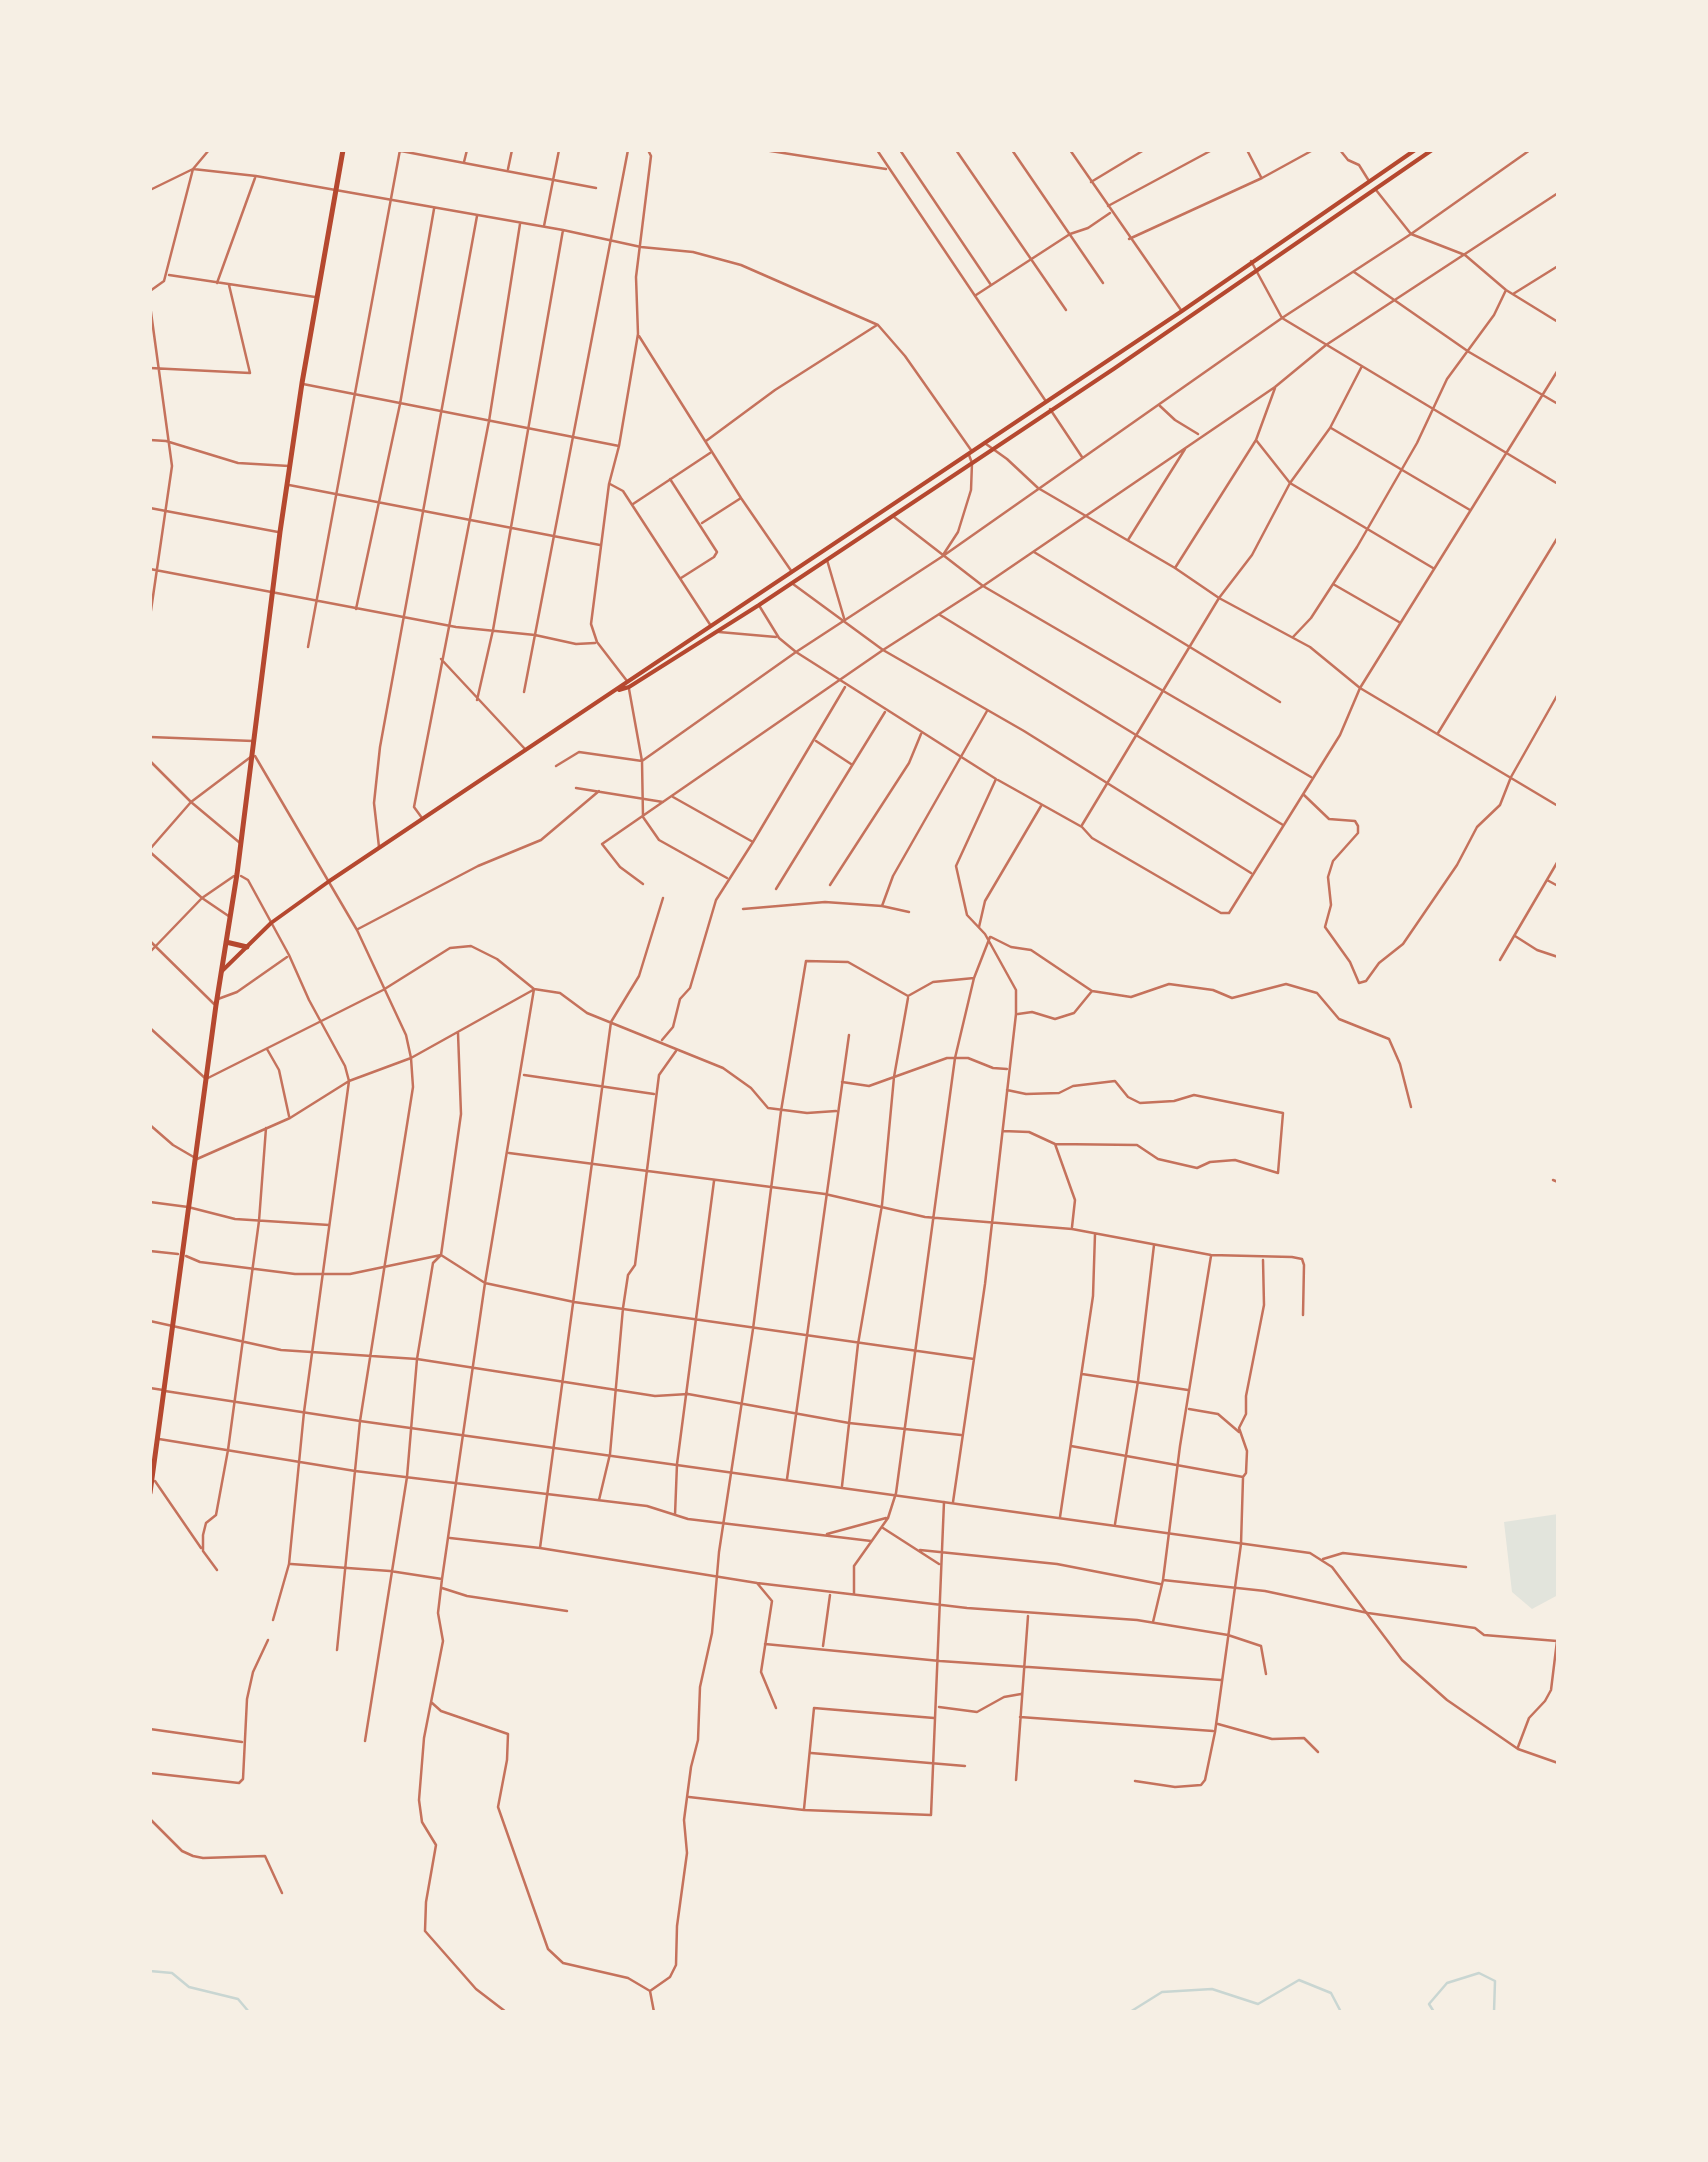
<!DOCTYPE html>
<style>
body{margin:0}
#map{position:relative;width:1708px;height:2162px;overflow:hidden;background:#f6efe4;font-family:Barlow,sans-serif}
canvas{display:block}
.frame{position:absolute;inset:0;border:152px solid #f6efe4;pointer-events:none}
</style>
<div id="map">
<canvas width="1708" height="2162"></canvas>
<div class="frame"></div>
</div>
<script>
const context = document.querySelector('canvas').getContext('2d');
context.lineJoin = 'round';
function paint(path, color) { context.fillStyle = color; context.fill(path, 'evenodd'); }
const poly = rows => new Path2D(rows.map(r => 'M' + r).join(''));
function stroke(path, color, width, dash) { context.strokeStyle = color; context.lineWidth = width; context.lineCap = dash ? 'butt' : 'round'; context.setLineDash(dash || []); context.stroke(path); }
const green = poly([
 [1558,1514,1558,1595,1532,1609,1512,1592,1504,1522]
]);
const stream = poly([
 [150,1971,172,1973,189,1987,238,1999,249,2012],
 [1130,2012,1162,1992,1212,1989,1258,2004,1299,1980,1331,1993,1341,2012],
 [1434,2012,1429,2004,1447,1983,1479,1973,1495,1981,1494,2012]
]);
const minor = poly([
 [764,150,886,169],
 [877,150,1045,400],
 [900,150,991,285],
 [956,150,1066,310],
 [1012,150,1103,283],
 [1070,150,1181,310],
 [1247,150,1261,177],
 [1340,150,1348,160,1359,165,1369,181],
 [401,151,596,188],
 [464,162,467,150],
 [508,169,512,150],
 [1091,182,1144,150],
 [150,190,193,169,256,176,563,230,641,247,693,252,741,265,878,325,905,356,971,450],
 [1376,190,1411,234,1465,255,1506,290,1558,322],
 [1108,206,1212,150],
 [544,226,559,150],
 [1129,239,1262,178,1313,150],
 [1251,261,1282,318,1558,484],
 [1354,272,1469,352,1558,404],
 [169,275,315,297],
 [217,283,255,178],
 [150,291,164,281,193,169,209,150],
 [1513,294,1558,266],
 [976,295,1070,234,1088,228,1110,213],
 [150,305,172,466,150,617],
 [639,336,741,498,792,572],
 [150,368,250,373,229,285],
 [303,384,619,446],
 [1160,406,1175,420,1198,434],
 [1050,409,1082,457],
 [1331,428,1470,510],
 [150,440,166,441,238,463,289,466],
 [1256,440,1290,483,1433,568],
 [706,441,775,390,877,325],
 [986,444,1007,459,1038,488,1175,568,1219,598,1310,647,1360,688,1558,806],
 [670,479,717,552,714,557,681,578],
 [610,484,623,491,711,626],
 [289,485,600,545],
 [633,504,710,453],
 [150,508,278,532],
 [894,517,983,586,1311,777],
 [702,523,741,498],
 [1128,540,1185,449],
 [1034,552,1280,702],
 [943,555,958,532,971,490,972,463,969,455],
 [827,560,844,618],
 [1175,568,1256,440,1275,388],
 [150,569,456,627,535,635,576,644,595,643],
 [793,584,883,650,1024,731,1251,873],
 [1333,584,1399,622],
 [760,607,779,638,796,652,996,779,956,866,967,915,985,934,1016,990,1016,1014,985,1284,953,1502],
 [356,609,400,404,434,209],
 [940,615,1283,825],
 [719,632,776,637],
 [1293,637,1311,618,1357,547,1417,443,1447,379,1494,315,1506,290],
 [308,647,400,150],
 [441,659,525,749],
 [627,681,597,642,591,624,609,484,619,446,638,334,636,277,651,156,648,150],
 [629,689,642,761,643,817,659,840,727,878],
 [524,692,628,150],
 [477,700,493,630,563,230],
 [1438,733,1558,537],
 [150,737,253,741],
 [816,741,851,764],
 [255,756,357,930,406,1035,411,1058,413,1087,360,1421,337,1650],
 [150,761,191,802,240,843],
 [556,766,579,752,642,761,796,652,943,556,1282,318,1411,234,1530,150],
 [998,780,1082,827,1092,838,1221,913,1229,913,1340,735,1360,688,1558,370],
 [576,788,663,802],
 [1304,795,1329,819,1355,821,1358,826,1358,833,1333,861,1328,877,1331,905,1325,927,1350,962,1359,983,1366,981,1379,963,1403,944,1457,865,1477,827,1500,805,1511,777,1558,694],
 [673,797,753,842,845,687],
 [422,818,414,807,489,421,520,224],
 [1082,825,1219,598,1252,555,1290,483,1330,428,1362,366],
 [379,847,374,803,380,747,477,216],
 [150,849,191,802,252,756],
 [150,852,202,898,230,917],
 [241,876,248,880,289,955,309,1000,345,1066,349,1081,304,1412,289,1564,273,1620],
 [1547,880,1558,886],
 [643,884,620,867,602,844,883,650,983,586,1275,387,1326,345,1558,193],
 [830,885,909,763,921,734],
 [776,889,885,712],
 [882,906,893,876,987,711],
 [743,909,825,902,882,906,909,912],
 [979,927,985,901,1041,806],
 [358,929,478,866,541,840,599,791],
 [1515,936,1537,950,1558,957],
 [991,937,1011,947,1031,950,1092,991,1131,997,1169,984,1213,990,1232,998,1286,984,1317,993,1339,1019,1389,1039,1400,1064,1411,1107],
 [150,941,214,1004],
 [150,952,202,898,234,876],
 [1500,960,1558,861],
 [218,999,237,992,287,957],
 [1018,1014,1032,1012,1055,1019,1074,1013,1092,991],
 [150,1028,206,1079,383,990,450,948,471,946,497,959,534,989,560,993,587,1013,723,1068,751,1088,768,1108,807,1113,836,1111],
 [662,1040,673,1027,680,999,690,988,716,900,753,842],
 [267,1049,279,1070,289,1116],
 [524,1075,654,1094],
 [842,1082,869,1086,947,1058,968,1058,993,1068,1007,1069],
 [150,1125,173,1145,197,1159,290,1118,349,1081,411,1058,533,990],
 [1003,1131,1029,1132,1055,1144,1137,1145,1158,1159,1197,1168,1210,1162,1235,1160,1278,1173,1283,1113,1194,1095,1174,1101,1140,1103,1128,1097,1115,1081,1073,1086,1059,1093,1026,1094,1007,1090],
 [1055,1144,1075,1200,1072,1227],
 [509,1153,825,1194,925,1217,1072,1229,1211,1255,1292,1257,1302,1259,1304,1265,1303,1315],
 [1553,1180,1558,1182],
 [150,1202,188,1207,235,1219,329,1225],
 [150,1251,178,1254],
 [186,1256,200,1262,295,1274,350,1274,441,1255,485,1283,574,1302,974,1359],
 [150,1321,281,1350,417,1359,655,1396,688,1394,849,1423,961,1435],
 [1082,1374,1188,1390],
 [150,1388,163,1390],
 [1189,1409,1218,1414,1239,1432],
 [159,1439,355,1471,647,1506,688,1519,871,1541],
 [1071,1446,1243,1477,1246,1473,1247,1451,1239,1428,1246,1414,1246,1396,1264,1305,1263,1260],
 [787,1479,849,1035],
 [155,1481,201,1548],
 [842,1486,858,1344,882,1205,894,1077,908,998],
 [599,1500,610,1454,623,1308,628,1275,635,1265,659,1075,676,1051],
 [675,1515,677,1464,714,1181],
 [1060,1517,1093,1296,1095,1234],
 [1115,1524,1138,1381,1154,1245],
 [883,1528,939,1564],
 [827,1534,886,1518],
 [450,1538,540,1548,757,1583,772,1601,761,1672,776,1708],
 [540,1548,611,1022,639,976,663,898],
 [920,1550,1057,1564,1160,1584],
 [1323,1559,1343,1553,1466,1567],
 [291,1564,390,1571,442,1579],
 [217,1570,203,1551,203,1535,206,1523,216,1515,228,1450,259,1221,266,1128],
 [1163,1580,1265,1591,1368,1613,1475,1628,1484,1635,1557,1641,1551,1690,1545,1701,1529,1718,1518,1747],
 [757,1583,967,1608,1137,1620,1228,1635,1261,1646,1266,1674],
 [442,1588,467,1596,567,1611],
 [854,1594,854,1566,888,1518,896,1493,955,1058,974,978,990,937],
 [1153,1622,1163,1580,1180,1446,1211,1256],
 [765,1644,940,1661,1221,1680],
 [823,1646,830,1595],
 [431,1702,441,1711,508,1734,507,1760,498,1807,548,1949,563,1963,628,1978,650,1991,654,2012],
 [939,1707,977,1712,1004,1697,1021,1694],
 [1020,1717,1213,1731],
 [1218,1724,1272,1739,1304,1738,1318,1752],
 [150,1729,242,1742],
 [365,1741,407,1477,417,1359,433,1263,441,1255,461,1114,458,1033],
 [811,1753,965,1766],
 [150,1773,239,1783,243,1779,247,1699,253,1672,268,1640],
 [1016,1780,1028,1616],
 [1135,1781,1175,1787,1201,1785,1205,1780,1215,1732,1241,1544,1243,1478],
 [689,1797,804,1810,931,1815,944,1502],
 [804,1809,814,1708,934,1718],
 [150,1819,182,1851,193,1856,203,1858,265,1856,282,1893],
 [650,1991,670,1977,676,1965,677,1926,687,1853,684,1820,691,1767,698,1740,700,1687,712,1633,719,1552,753,1329,781,1111,806,961,848,962,908,996,933,982,974,978],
 [506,2012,476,1989,425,1931,426,1902,436,1845,422,1822,419,1800,424,1738,443,1641,438,1613,442,1579,485,1283,534,989]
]);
const tertiary = poly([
 [165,1391,360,1421,1310,1553,1332,1567,1402,1660,1447,1700,1518,1749,1558,1763]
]);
const secondary = poly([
 [619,690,629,687,759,605,1115,368,1432,150],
 [222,971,271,923,328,882,1182,311,1415,150]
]);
const trunk = poly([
 [226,942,247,947],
 [150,1493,216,1005,237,874,280,532,302,383,343,150]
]);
paint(green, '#e2e4dc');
stroke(stream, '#c9d6d2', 2.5);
stroke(minor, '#c5725c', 2.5);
stroke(tertiary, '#c5725c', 2.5);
stroke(secondary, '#b5482f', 4);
stroke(trunk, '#b5482f', 5);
</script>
